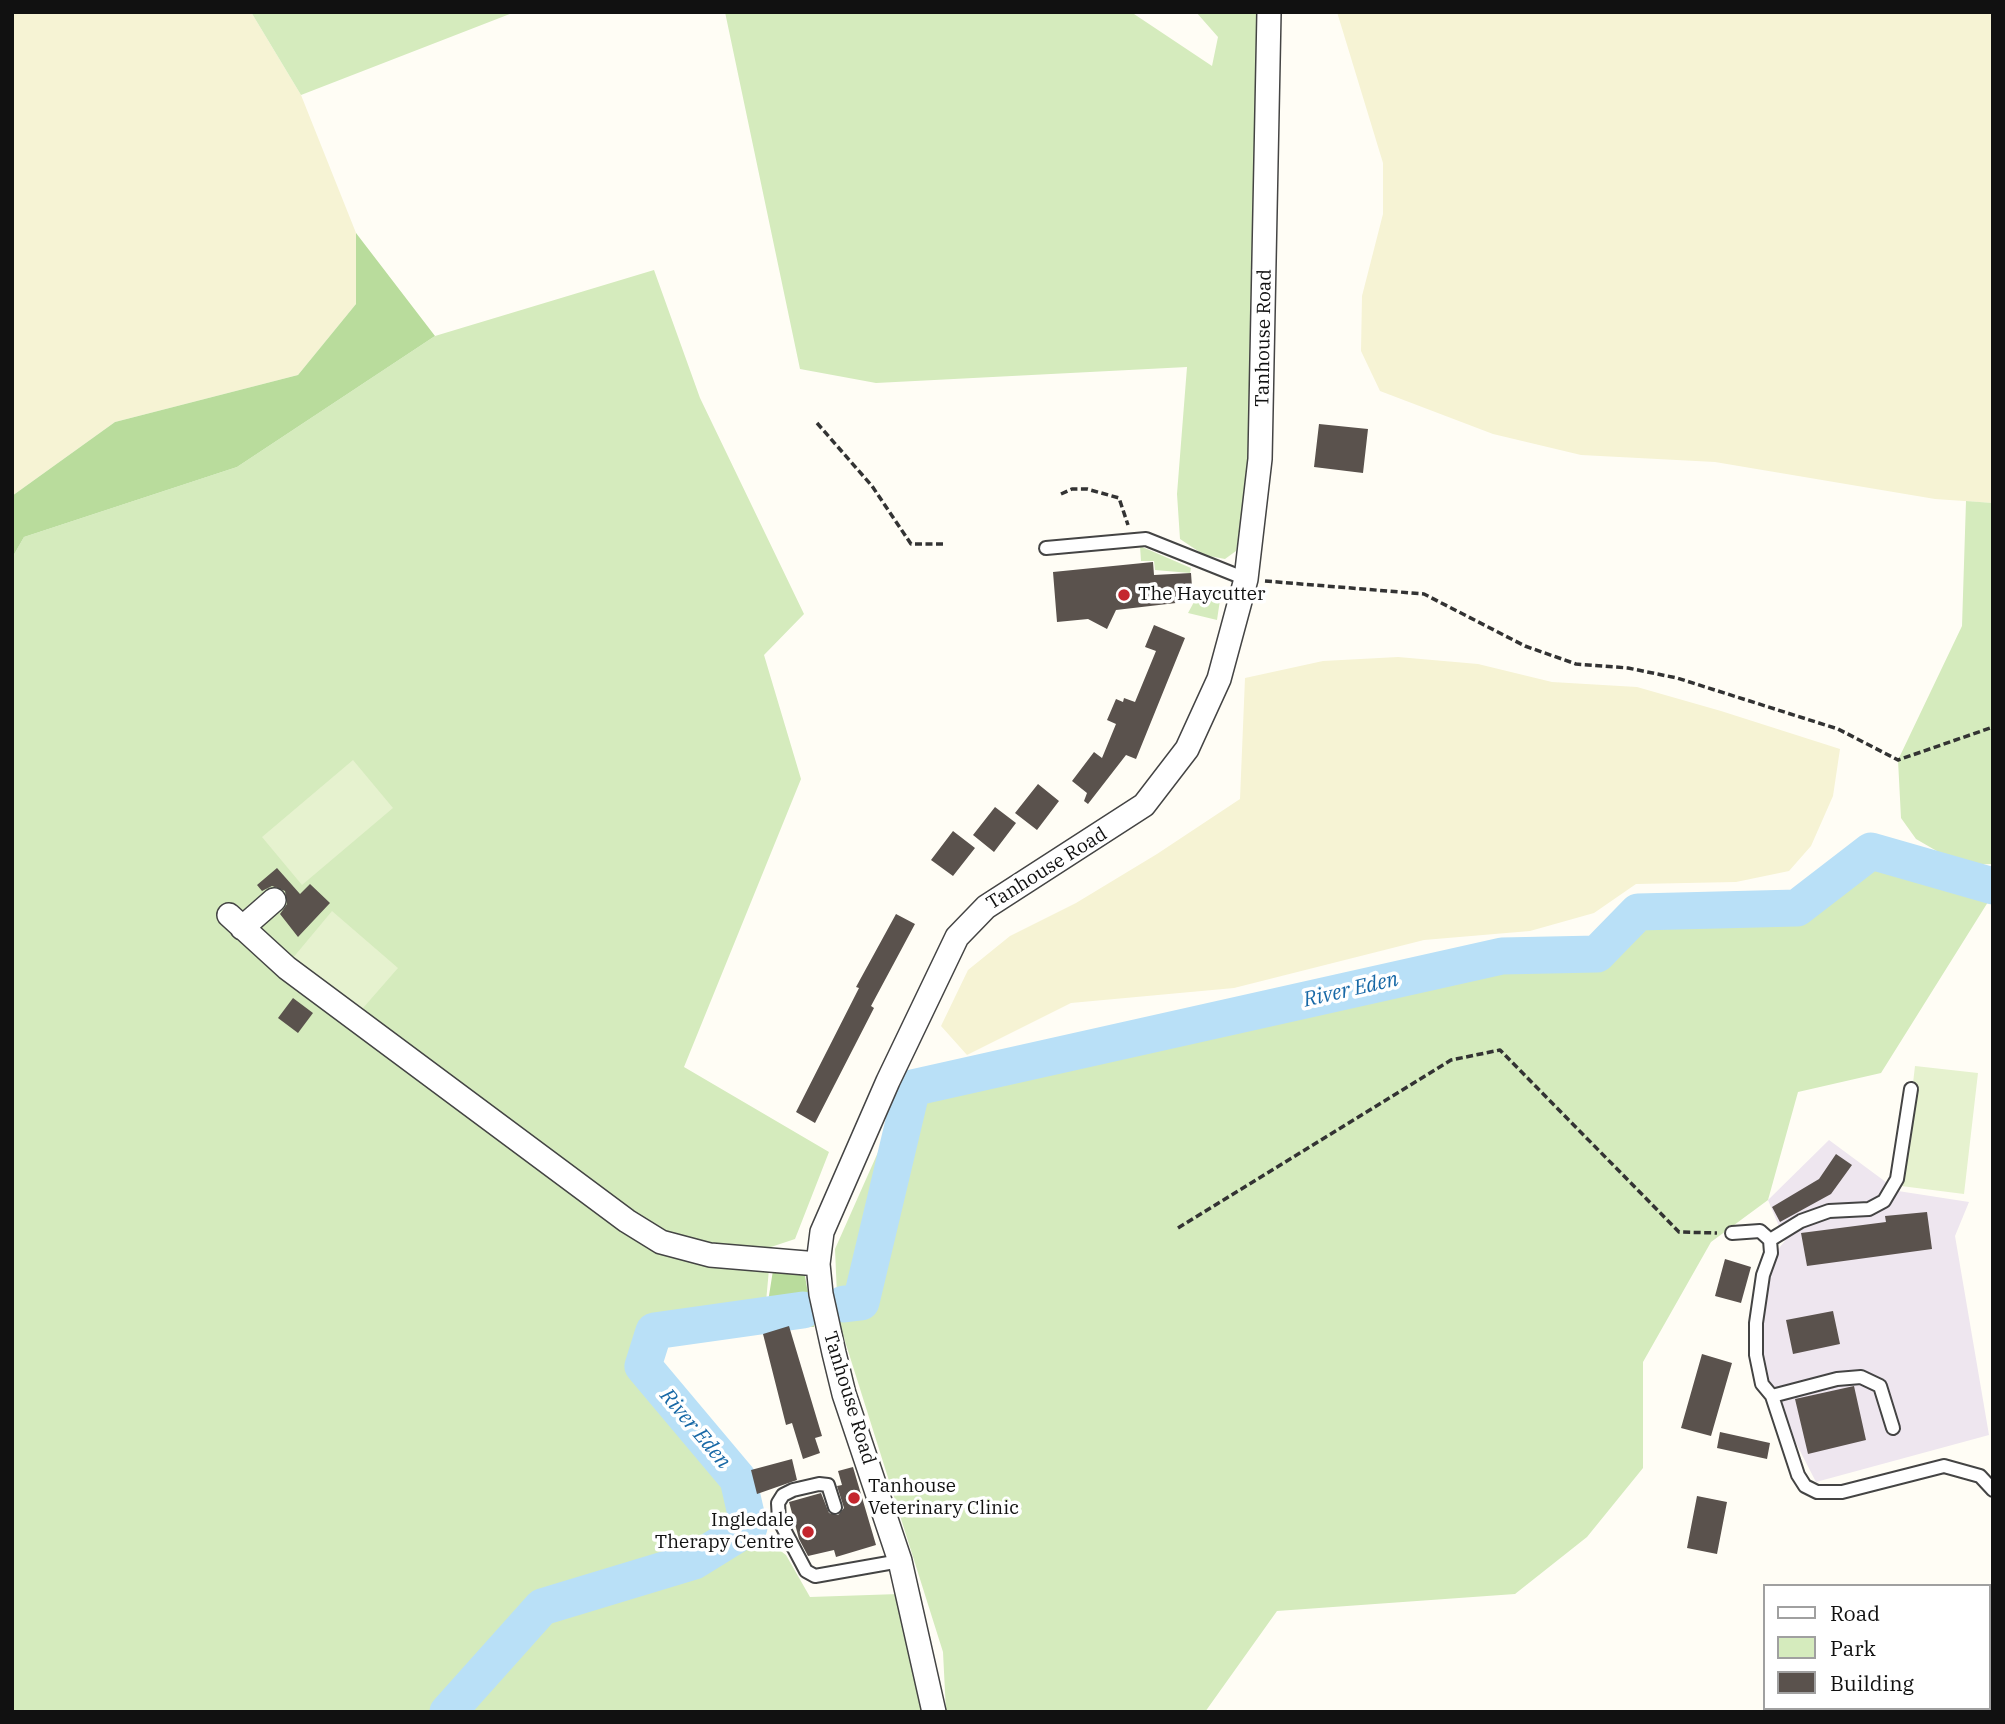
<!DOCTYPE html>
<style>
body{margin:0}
#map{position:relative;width:2005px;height:1724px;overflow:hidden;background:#fffdf5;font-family:"IBM Plex Serif",serif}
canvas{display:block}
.frame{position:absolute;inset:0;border:14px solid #111;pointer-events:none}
.legend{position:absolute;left:1763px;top:1584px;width:228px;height:126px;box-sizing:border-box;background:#fff;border:2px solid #a0a0a0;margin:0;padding:9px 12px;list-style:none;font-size:21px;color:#111}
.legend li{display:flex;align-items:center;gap:14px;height:35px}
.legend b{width:35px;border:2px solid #a0a0a0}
</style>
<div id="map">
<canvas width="2005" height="1724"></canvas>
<div class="frame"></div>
<ul class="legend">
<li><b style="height:9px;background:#fff"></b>Road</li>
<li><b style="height:19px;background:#d5ebbd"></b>Park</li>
<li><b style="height:19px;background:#5a524d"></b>Building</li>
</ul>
</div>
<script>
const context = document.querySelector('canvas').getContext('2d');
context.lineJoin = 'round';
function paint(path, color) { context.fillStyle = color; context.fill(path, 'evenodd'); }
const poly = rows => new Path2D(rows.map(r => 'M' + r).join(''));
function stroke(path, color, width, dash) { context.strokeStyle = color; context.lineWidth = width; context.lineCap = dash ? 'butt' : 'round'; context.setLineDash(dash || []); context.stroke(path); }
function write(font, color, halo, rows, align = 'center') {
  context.font = font + ' "IBM Plex Serif",serif'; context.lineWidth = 7; context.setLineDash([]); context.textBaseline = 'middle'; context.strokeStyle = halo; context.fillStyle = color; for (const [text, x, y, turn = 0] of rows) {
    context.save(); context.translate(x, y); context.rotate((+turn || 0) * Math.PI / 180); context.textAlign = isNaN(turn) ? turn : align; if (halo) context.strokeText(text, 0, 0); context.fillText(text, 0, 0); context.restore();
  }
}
const industrial = poly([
 [1829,1140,1898,1191,1969,1202,1955,1236,1989,1435,1816,1482,1765,1383,1758,1323,1767,1275,1774,1254,1785,1241,1768,1200]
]);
const farmland = poly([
 [12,12,251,12,301,95,362,248,356,304,298,375,115,422,12,496],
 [1337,12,1993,12,1993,503,1935,499,1715,462,1581,455,1493,434,1380,391,1361,351,1362,296,1383,214,1383,163],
 [1398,657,1478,664,1552,682,1637,687,1721,711,1840,749,1833,796,1811,846,1789,871,1736,882,1636,884,1594,913,1530,931,1424,940,1234,988,1071,1003,967,1055,941,1026,968,970,1010,936,1076,903,1157,854,1240,799,1245,678,1323,661]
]);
const green = poly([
 [251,12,515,12,301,95],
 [725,12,1131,12,1212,66,1218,37,1196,12,1260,12,1248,483,1236,551,1225,559,1204,555,1180,539,1177,494,1187,367,876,383,800,369],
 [654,270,700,398,804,614,764,655,801,779,684,1067,829,1152,795,1239,771,1247,766,1302,738,1317,654,1331,656,1382,738,1479,749,1527,786,1555,810,1597,899,1594,923,1712,12,1712,12,558,24,537,237,467,435,336],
 [1966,501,1993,503,1993,864,1961,865,1916,839,1901,818,1898,760,1962,626],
 [1140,546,1191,568,1190,573,1155,570,1154,561,1141,561],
 [1194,591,1206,599,1220,600,1217,620,1188,613,1194,602],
 [1871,851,1993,886,1993,894,1881,1073,1798,1092,1768,1200,1711,1242,1643,1362,1643,1468,1587,1537,1515,1594,1277,1611,1205,1712,946,1712,943,1652,838,1319,835,1249,879,1150,912,1088,1502,956,1597,954,1638,912,1797,908]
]);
const forest = poly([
 [356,233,435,336,237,467,24,537,12,558,12,496,115,422,298,375,356,304],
 [774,1264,803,1265,814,1327,765,1321]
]);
const pitch = poly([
 [353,760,393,808,302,885,262,837],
 [332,911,398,968,357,1015,292,959],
 [1915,1066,1978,1073,1964,1194,1901,1186]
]);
const river = poly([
 [844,1304,861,1302,912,1088,1502,956,1597,954,1638,912,1797,908,1871,851,1993,886],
 [448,1712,542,1607,694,1561,749,1527,738,1479,643,1366,654,1331,803,1310]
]);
const building = poly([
 [1319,424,1368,429,1363,473,1314,467],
 [1153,562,1154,575,1191,573,1193,601,1116,610,1107,629,1088,619,1057,622,1053,572],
 [1154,625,1185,638,1136,759,1126,755,1088,804,1084,801,1087,793,1072,781,1094,752,1102,758,1116,724,1107,720,1116,699,1123,702,1124,698,1135,702,1156,651,1145,647],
 [1038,784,1059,801,1037,830,1015,813],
 [995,807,1016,823,994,852,973,835],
 [953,831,975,848,953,876,931,860],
 [277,868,300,894,310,884,330,903,298,937,280,914,287,904,285,891,272,886,262,891,257,885],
 [896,914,915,924,871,1006,874,1008,815,1123,796,1112,859,988,856,987],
 [293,998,313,1013,298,1033,278,1018],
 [1836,1154,1852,1165,1831,1194,1780,1222,1772,1207,1819,1179],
 [1927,1212,1932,1249,1807,1266,1801,1233,1886,1222,1885,1216],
 [1725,1259,1751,1267,1741,1303,1715,1296],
 [1833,1311,1840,1344,1793,1354,1786,1320],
 [789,1326,822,1436,815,1438,820,1453,803,1459,792,1423,786,1425,763,1334],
 [1702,1354,1732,1363,1711,1436,1681,1428],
 [1854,1386,1866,1440,1808,1454,1795,1399],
 [1720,1432,1770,1443,1767,1459,1717,1448],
 [792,1459,797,1480,757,1494,751,1470],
 [853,1467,876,1545,836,1557,834,1550,808,1556,799,1539,789,1502,821,1493,829,1513,838,1515,844,1508,837,1486,842,1485,838,1471],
 [1697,1496,1727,1502,1717,1554,1687,1548]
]);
const path = poly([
 [817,423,872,486,911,544,945,544],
 [1061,494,1072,489,1087,489,1119,498,1128,525],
 [1265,581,1424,594,1525,646,1576,664,1628,668,1677,678,1838,729,1898,760,1993,727],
 [1192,589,1219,598],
 [1178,1228,1451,1060,1500,1050,1679,1232,1717,1233]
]);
const service = poly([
 [1046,548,1146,539,1246,579],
 [1732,1233,1760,1231,1770,1240,1771,1253,1763,1275,1756,1323,1756,1355,1762,1384,1772,1396,1798,1475,1805,1486,1817,1492,1842,1492,1944,1466,1980,1476,1993,1490],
 [1770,1240,1801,1221,1829,1211,1869,1209,1884,1201,1897,1179,1911,1089],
 [1772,1396,1837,1379,1861,1377,1880,1386,1893,1428],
 [835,1507,828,1485,819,1484,793,1490,783,1495,778,1503,779,1520,806,1571,815,1576,900,1561]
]);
const minor = poly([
 [229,915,287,968,627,1221,661,1242,710,1255,818,1264],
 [242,928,274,900],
 [1989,1664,1993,1662],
 [934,1712,900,1561,844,1394,834,1353,821,1294,818,1264,822,1232,888,1081,957,937,986,907,1144,805,1187,749,1219,679,1246,579,1260,459,1269,12],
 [1911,1712,1917,1708]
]);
const markers = [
 [1124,595,7,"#c4262e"],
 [854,1498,7,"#c4262e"],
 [808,1532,7,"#c4262e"]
];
const streetNames = [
 ["Tanhouse Road",1264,338,-89],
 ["Tanhouse Road",1047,869,-32],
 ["Tanhouse Road",849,1398,73]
];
const poiNames = [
 ["The Haycutter",1138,595],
 ["Tanhouse",868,1487],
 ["Veterinary Clinic",868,1509],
 ["Ingledale",794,1521,"right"],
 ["Therapy Centre",794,1543,"right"]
];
const waterNames = [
 ["River Eden",1351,990,-13],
 ["River Eden",695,1429,50]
];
paint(industrial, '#eee6ef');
paint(farmland, '#f6f3d4');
paint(green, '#d5ebbd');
paint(forest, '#b9dc9c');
paint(pitch, '#e6f2cf');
stroke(river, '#b9e0f7', 37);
paint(building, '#5a524d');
stroke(service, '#444', 16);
stroke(minor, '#444', 26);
stroke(path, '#333', 3.5, [7, 3.5]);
stroke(service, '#fff', 12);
stroke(minor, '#fff', 23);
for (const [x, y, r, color] of markers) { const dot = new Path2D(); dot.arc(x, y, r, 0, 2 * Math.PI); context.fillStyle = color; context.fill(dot); stroke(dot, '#fff', 2.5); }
write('19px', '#111', '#fff', streetNames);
write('19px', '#111', '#fff', poiNames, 'left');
write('italic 21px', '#1768a6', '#fff', waterNames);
</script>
